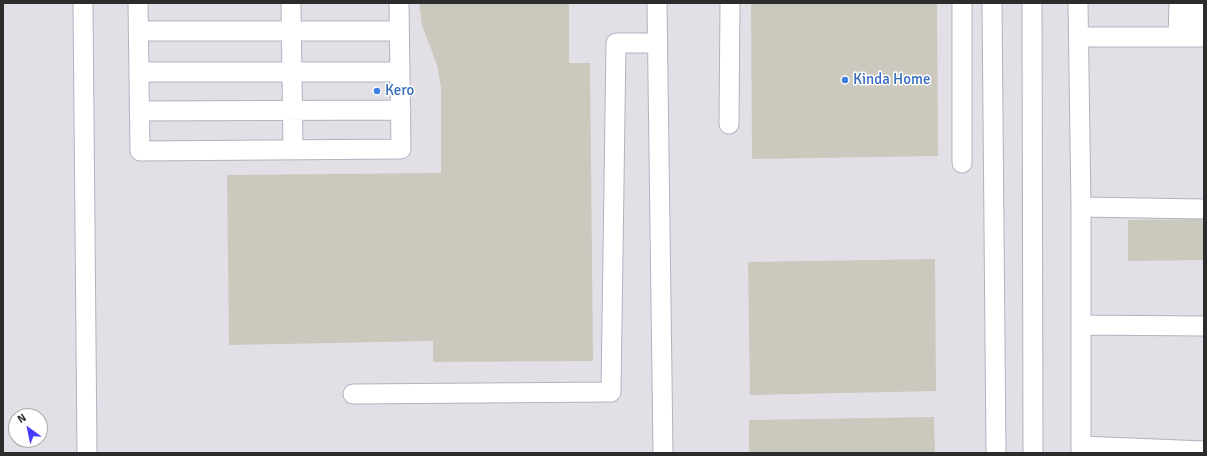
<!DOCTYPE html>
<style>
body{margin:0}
#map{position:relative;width:1207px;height:456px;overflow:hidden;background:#efecde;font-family:Signika,sans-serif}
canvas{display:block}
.frame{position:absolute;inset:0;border:4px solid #2c2c2c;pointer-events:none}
.north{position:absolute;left:8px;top:408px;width:40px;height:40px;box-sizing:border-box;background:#fff;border:1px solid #ababab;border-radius:50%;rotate:327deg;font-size:11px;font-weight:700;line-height:16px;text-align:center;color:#2c2c2c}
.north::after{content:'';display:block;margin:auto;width:14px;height:18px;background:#463bff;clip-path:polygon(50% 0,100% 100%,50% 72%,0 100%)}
</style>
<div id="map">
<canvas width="1207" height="456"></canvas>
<div class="frame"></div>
<div class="north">N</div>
</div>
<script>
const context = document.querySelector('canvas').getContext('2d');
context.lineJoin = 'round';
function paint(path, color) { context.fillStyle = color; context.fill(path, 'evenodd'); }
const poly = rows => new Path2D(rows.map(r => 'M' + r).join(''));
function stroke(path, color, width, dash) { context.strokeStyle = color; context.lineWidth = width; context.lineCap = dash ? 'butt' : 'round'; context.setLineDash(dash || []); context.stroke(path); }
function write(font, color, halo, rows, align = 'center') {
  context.font = font + ' Signika,sans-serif'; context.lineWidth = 3; context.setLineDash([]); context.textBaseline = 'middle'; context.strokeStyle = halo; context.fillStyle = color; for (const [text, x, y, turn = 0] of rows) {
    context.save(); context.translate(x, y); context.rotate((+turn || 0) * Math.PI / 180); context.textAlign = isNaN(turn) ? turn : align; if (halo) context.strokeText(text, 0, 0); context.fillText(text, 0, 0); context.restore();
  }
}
const industrial = poly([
 [3,3,1204,3,1204,453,3,453],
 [16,416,40,416,40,440,16,440]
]);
const building = poly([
 [419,3,569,3,569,63,590,63,593,361,433,362,433,341,229,345,227,175,441,173,441,88,437,65,422,25],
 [751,3,937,3,938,156,752,159],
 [1204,219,1204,260,1128,261,1128,220],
 [935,259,936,391,750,395,748,262],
 [934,417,935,453,749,453,749,420]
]);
const minor = poly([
 [83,3,87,453],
 [138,3,140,151,401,149,399,3],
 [291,3,293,150],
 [657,3,663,453],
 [962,3,962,163],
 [992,3,996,453],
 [1032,3,1033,453],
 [1078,3,1081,207,1081,453],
 [138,31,399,31],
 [1079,37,1204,37],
 [1178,37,1179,3],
 [1197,37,1198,3],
 [139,72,400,72],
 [139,111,401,110],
 [729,124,730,3],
 [1081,207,1204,209],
 [1081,325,1204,326],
 [353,394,611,392,616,43,658,43],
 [1081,446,1204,451]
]);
const markers = [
 [845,80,4,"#3f7fe0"],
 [377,91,4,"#3f7fe0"]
];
const shopNames = [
 ["Kinda Home",853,80],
 ["Kero",385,91]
];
paint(industrial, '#e3dfe7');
paint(building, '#cbc8bd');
stroke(minor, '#b2b2c1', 21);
stroke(minor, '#fff', 19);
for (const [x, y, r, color] of markers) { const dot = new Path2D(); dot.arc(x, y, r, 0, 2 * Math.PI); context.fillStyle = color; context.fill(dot); stroke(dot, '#fff', 1.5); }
write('15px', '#366cbe', '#fff', shopNames, 'left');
</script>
